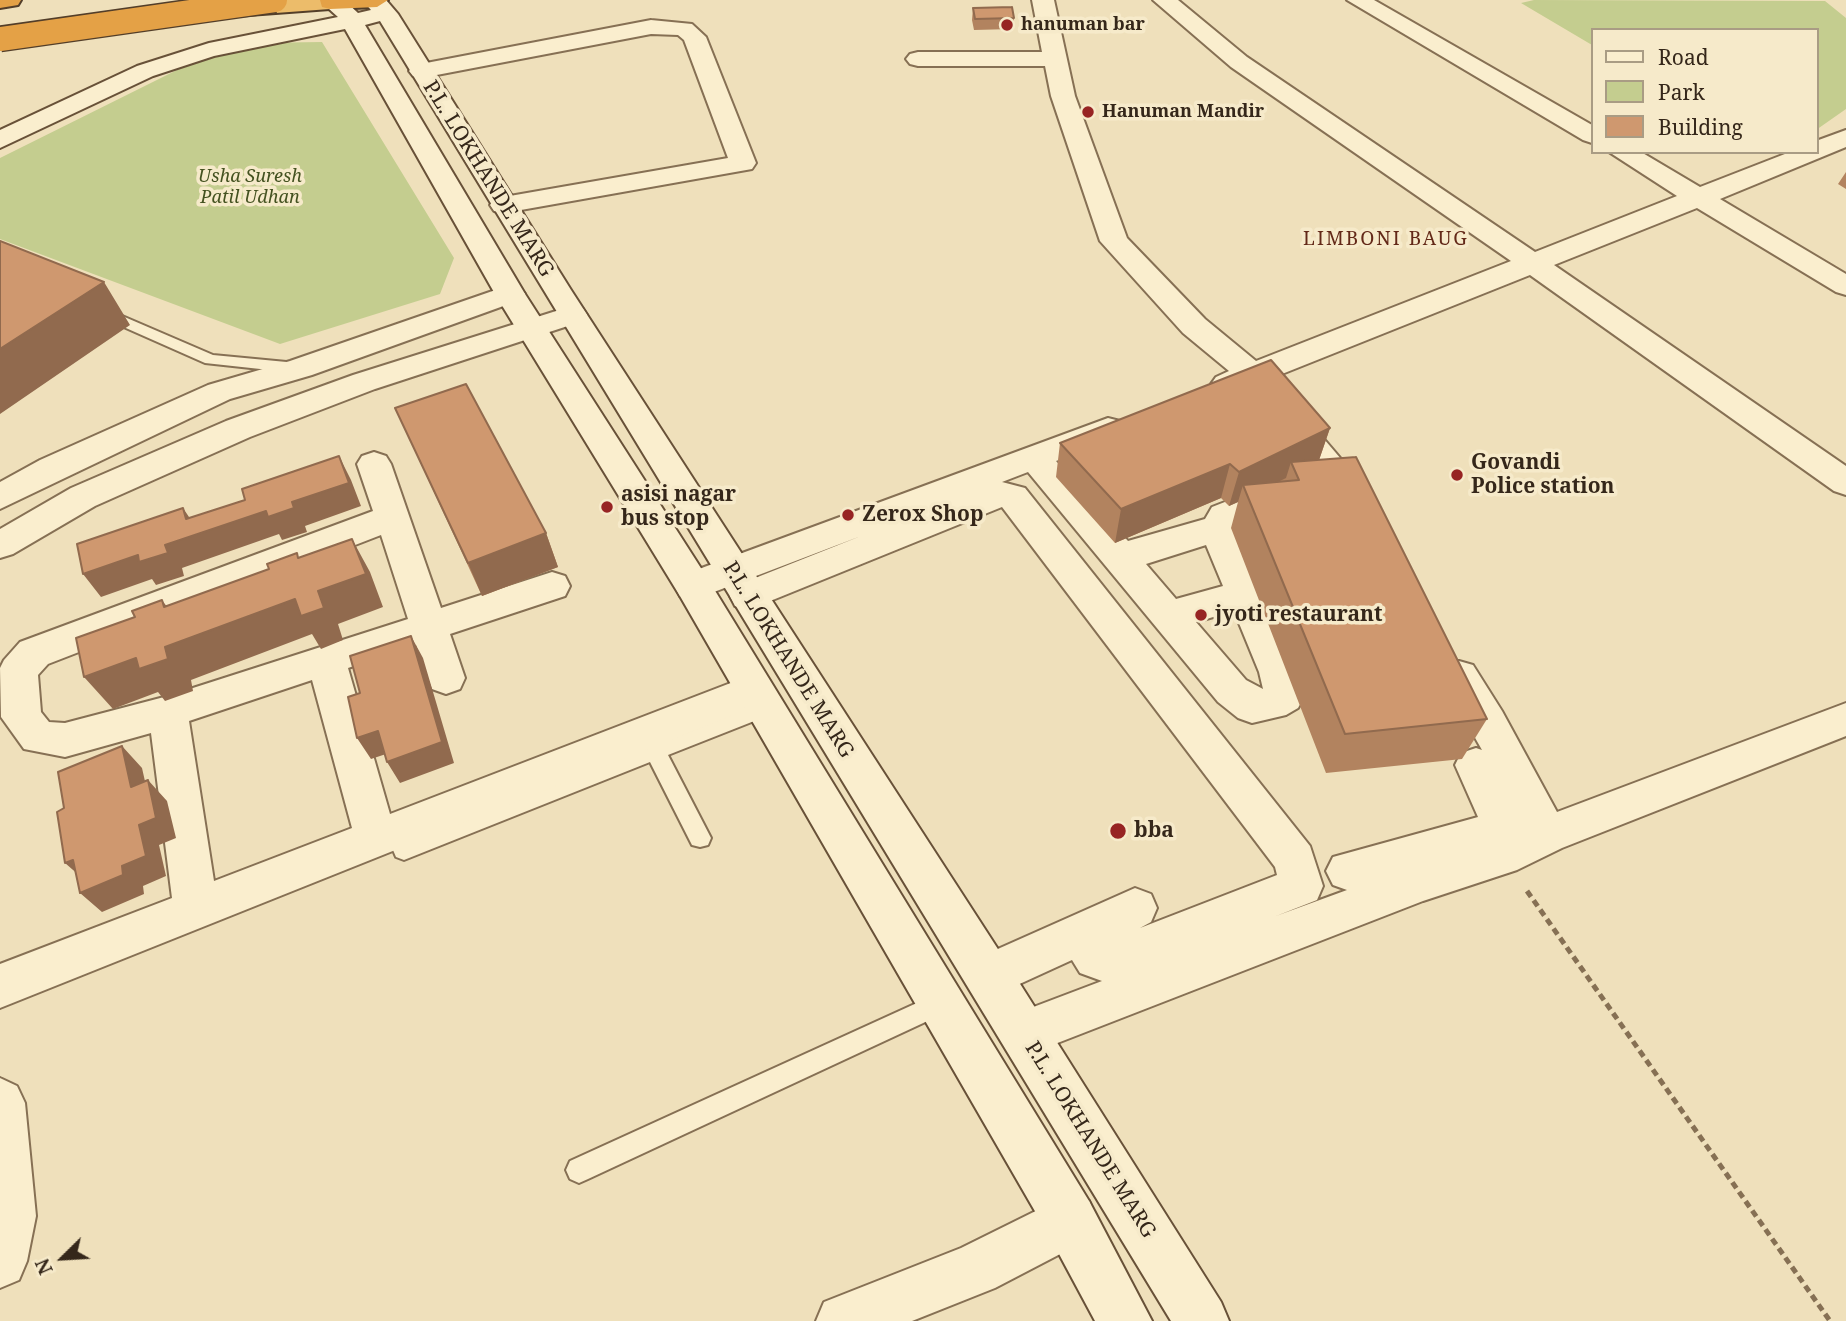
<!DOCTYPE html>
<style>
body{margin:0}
#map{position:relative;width:1846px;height:1321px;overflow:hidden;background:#efe0bb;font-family:"Noto Serif",serif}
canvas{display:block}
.legend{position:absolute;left:1591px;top:28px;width:228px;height:126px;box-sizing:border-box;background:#f6eaca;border:2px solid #a99c84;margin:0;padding:9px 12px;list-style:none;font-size:21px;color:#35271a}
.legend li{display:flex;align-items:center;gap:14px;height:35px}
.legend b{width:35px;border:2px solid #a99c84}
.north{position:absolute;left:28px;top:1223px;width:70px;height:70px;-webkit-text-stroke:5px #f6eaca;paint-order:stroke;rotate:246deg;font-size:19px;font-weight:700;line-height:28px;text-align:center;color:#35271a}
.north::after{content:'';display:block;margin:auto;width:24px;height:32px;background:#35271a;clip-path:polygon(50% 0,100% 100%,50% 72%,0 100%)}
</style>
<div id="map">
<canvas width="1846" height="1321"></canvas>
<ul class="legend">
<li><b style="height:9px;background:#faeece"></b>Road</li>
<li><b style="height:19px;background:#c4cd8f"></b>Park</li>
<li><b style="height:19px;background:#cf986f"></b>Building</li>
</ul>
<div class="north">N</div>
</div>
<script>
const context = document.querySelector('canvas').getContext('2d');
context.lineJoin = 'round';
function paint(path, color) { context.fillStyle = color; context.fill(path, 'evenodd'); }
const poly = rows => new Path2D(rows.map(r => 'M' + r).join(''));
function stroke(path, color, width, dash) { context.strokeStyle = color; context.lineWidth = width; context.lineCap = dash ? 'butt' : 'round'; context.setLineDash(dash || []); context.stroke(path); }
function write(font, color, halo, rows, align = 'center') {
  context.font = font + ' "Noto Serif",serif'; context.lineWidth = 7; context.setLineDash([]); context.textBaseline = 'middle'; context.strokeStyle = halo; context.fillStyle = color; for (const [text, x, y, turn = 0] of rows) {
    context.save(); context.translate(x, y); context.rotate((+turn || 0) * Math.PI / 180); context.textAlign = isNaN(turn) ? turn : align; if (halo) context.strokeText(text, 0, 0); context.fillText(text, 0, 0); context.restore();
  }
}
const green = poly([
 [1534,0,1825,1,1846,18,1846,109,1816,130,1816,30,1592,30,1592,45,1521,3],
 [322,42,454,258,440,294,280,344,0,239,0,158,183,67,253,43]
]);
const path = poly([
 [1527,891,1830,1321]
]);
const service = poly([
 [106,309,213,355,297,363,305,368,297,373,205,363,101,317,99,314,106,309],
 [765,700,772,702,775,708,772,714,668,755,711,838,708,845,700,847,692,845,650,762,404,860,396,857,393,850,396,843,765,700],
 [941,992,949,995,953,1003,949,1011,588,1179,579,1183,570,1179,566,1170,570,1161,941,992]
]);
const minor = poly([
 [1032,0,1054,0,1075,96,1127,238,1205,319,1256,361,1511,261,1231,67,1153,0,1178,0,1247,57,1535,252,1677,196,1609,152,1641,152,1700,187,1790,152,1816,152,1816,141,1846,130,1846,147,1720,199,1846,274,1846,295,1836,292,1697,208,1554,265,1846,466,1846,495,1834,491,1530,275,1272,378,1347,466,1370,502,1365,511,1353,514,1341,511,1323,482,1246,388,1227,394,1216,391,1211,384,1216,377,1229,371,1183,333,1100,241,1051,96,1045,66,918,66,910,64,906,59,910,54,918,52,1042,52,1032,0],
 [1347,0,1374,0,1592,125,1592,143,1583,140,1347,0],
 [651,20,692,24,706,37,756,163,752,169,504,213,494,211,490,205,494,199,504,197,728,158,684,40,678,35,651,34,421,78,413,76,409,71,413,66,421,64,651,20],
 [510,285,520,288,525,294,520,300,312,375,230,399,0,509,0,482,40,460,208,385,290,361,510,285],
 [572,306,583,309,587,315,583,321,375,389,250,437,95,506,13,554,0,558,0,529,71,488,226,421,353,375,572,306],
 [1108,418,1120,421,1124,429,1120,437,1056,461,1128,541,1205,519,1212,507,1284,479,1296,482,1301,491,1296,500,1235,528,1297,672,1304,697,1298,708,1286,715,1252,723,1238,718,1218,702,1028,472,1002,482,1025,488,1310,846,1323,886,1317,900,1276,916,1347,890,1333,885,1326,871,1333,857,1478,817,1455,765,1461,753,1476,748,1482,750,1440,676,1445,665,1459,661,1473,665,1502,711,1557,812,1846,703,1846,736,1562,848,1517,870,1423,901,1024,1056,1007,1049,1000,1033,1007,1017,1102,981,1080,973,1072,960,989,998,973,992,966,976,973,960,1135,888,1151,894,1157,908,1151,922,1140,928,1277,875,1275,867,1002,507,748,610,735,606,730,596,735,586,861,536,693,600,680,596,675,586,680,576,1108,418],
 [1206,545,1223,586,1176,599,1146,564,1206,545],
 [1234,611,1259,672,1263,689,1246,680,1196,622,1234,611],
 [374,452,386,456,391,464,441,608,552,572,565,576,570,586,565,596,450,634,465,678,460,689,446,694,432,689,416,645,348,668,390,814,754,674,768,679,774,690,768,701,0,1008,0,964,172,898,151,733,65,757,24,749,1,717,0,668,4,660,20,642,373,511,357,464,362,456,374,452],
 [381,535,408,619,168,696,65,723,49,722,41,712,38,675,48,664,381,535],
 [312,680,352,828,214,881,189,721,312,680],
 [0,1078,17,1086,25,1103,36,1216,27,1261,19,1280,0,1288,0,1078],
 [1070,1194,1089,1201,1096,1220,1089,1239,995,1288,912,1321,816,1321,824,1302,961,1248,1070,1194]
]);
const secondary = poly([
 [319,0,344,0,358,13,371,10,362,0,386,0,398,14,571,290,1005,960,1221,1302,1229,1321,1171,1321,380,21,365,25,525,294,706,576,1089,1201,1152,1321,1095,1321,1051,1239,680,596,495,294,345,29,214,56,153,76,0,148,0,130,137,66,209,43,338,17,319,0]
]);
const trunk = poly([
 [266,0,340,0,341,2,330,9,235,16,224,9,235,2,266,0]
]);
const motorway = poly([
 [0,0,21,0,18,5,0,8,0,0],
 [320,0,388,0,377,7,330,9,322,7,320,0]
]);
const motorwayBridge = poly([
 [0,39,275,0]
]);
const wall = poly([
 [973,8,1014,18,1013,29,974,30,972,20],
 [1846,172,1846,189,1838,184],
 [395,408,546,533,558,567,482,596],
 [1330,428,1319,460,1487,719,1462,759,1326,773,1231,528,1238,502,1229,506,1221,498,1115,543,1056,477,1060,443]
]);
const shadedWall = poly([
 [104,282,130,325,0,414,0,349],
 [1330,428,1318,463,1291,462,1286,478,1248,497,1243,485,1238,502,1229,506,1239,472],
 [339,456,351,480,361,506,305,526,307,532,282,540,279,534,182,568,184,576,156,585,152,579,101,597,83,574,165,545,186,519,183,508,199,532,292,502],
 [1230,464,1221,498,1115,543,1121,509],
 [546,533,558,567,482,596,468,563],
 [352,539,370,572,383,607,338,624,343,640,321,649,312,634,191,680,193,691,165,701,158,692,113,709,84,677,165,647,164,607,162,600,186,633,318,591],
 [411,636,423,658,454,763,400,783,387,762],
 [378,731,392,752,371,759,357,738],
 [122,746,142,768,151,808,131,787],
 [148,780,167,801,176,838,159,845,166,876,143,886,144,894,102,912,80,893,122,866],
 [73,860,88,883,65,863]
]);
const building = poly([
 [1012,7,1014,18,975,19,973,8,1012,7],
 [0,241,104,282,0,349,0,241],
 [1271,360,1330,428,1239,472,1230,464,1121,509,1060,443,1271,360],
 [466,384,546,533,468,563,395,408,466,384],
 [339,456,349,483,292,502,294,508,268,517,266,511,165,545,168,553,139,562,138,555,83,574,77,544,183,508,186,519,245,500,242,489,339,456],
 [1356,457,1487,719,1345,734,1243,485,1299,480,1291,462,1356,457],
 [352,539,366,574,318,591,324,608,301,616,295,599,165,647,168,659,139,669,136,658,84,677,76,638,135,617,132,611,162,600,164,607,269,569,267,564,297,553,298,558,352,539],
 [411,636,442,742,387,762,378,731,357,738,348,697,360,693,350,656,411,636],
 [122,746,131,787,148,780,156,818,139,825,146,856,122,866,123,875,80,893,73,860,65,863,57,812,64,808,58,772,122,746]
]);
const markers = [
 [1007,25,7,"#972423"],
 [1088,112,7,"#972423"],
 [1457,475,7,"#972423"],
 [607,507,7,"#972423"],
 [848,515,7,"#972423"],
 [1201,615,7,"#972423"],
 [1118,831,9,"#972423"]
];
const farPoinames = [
 ["hanuman bar",1021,25],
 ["Hanuman Mandir",1102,112]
];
const farParknames = [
 ["Usha Suresh",250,177],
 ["Patil Udhan",250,198]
];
const farNeighbourhoodnames = [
 ["LIMBONI BAUG",1386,240]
];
const streetNames = [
 ["P.L. LOKHANDE MARG",488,179,58],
 ["P.L. LOKHANDE MARG",788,660,58],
 ["P.L. LOKHANDE MARG",1090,1140,58]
];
const poiNames = [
 ["Govandi",1471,463],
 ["Police station",1471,487],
 ["asisi nagar",621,495],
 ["bus stop",621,519],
 ["Zerox Shop",862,515],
 ["jyoti restaurant",1215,615],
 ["bba",1134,831]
];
paint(green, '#c4cd8f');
stroke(service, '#867054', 4);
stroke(minor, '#867054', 4);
stroke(secondary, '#685138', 4);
stroke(trunk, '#533e29', 4);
stroke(motorway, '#533e29', 4);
stroke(path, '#867054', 5, [7, 4.5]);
paint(service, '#faeece');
paint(minor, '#faeece');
paint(secondary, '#faeece');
paint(trunk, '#ecbc6a');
paint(motorway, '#e4a146');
stroke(motorwayBridge, '#533e29', 27, []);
stroke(motorwayBridge, '#e4a146', 24);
paint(wall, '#b2835f');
paint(shadedWall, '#916a4e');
paint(building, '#cf986f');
stroke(building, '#916a4e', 2);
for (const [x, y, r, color] of markers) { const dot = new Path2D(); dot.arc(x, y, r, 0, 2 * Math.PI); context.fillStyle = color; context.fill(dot); stroke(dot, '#f6eaca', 2.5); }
write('bold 18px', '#35271a', '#f6eaca', farPoinames, 'left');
write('italic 18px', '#445220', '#f6eaca', farParknames);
context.letterSpacing = '2px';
write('19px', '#632918', '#f6eaca', farNeighbourhoodnames);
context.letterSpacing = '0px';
write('21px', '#35271a', '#f6eaca', streetNames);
write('bold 21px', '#35271a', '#f6eaca', poiNames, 'left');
</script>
